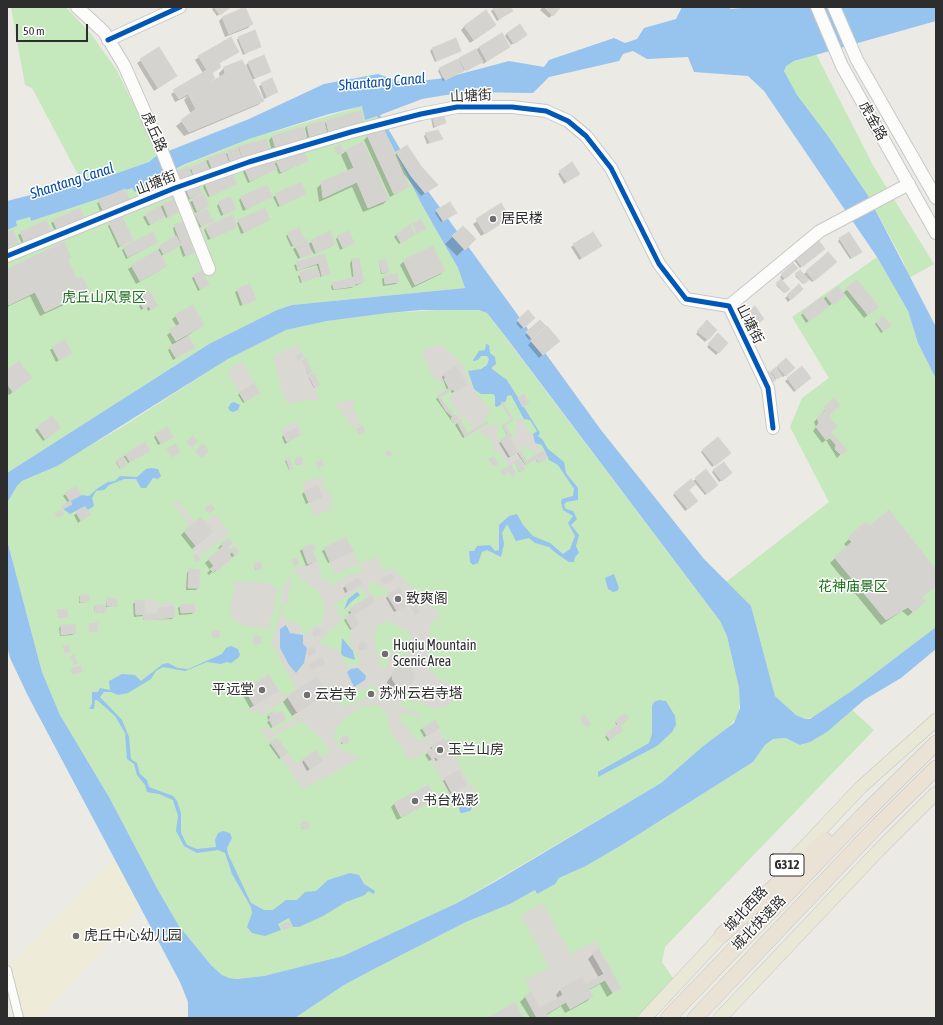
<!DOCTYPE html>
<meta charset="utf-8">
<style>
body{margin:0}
#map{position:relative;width:943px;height:1025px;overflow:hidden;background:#eceae4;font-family:"Asap Condensed",sans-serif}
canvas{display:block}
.frame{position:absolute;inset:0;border:8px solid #2d2d2d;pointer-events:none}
.scale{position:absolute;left:16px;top:24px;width:72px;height:18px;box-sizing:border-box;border:2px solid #2d2d2d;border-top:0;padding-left:5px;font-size:12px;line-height:14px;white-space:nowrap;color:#2d2d2d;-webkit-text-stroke:3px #fff;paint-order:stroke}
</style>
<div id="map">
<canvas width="943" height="1025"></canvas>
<div class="frame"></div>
<div class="scale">50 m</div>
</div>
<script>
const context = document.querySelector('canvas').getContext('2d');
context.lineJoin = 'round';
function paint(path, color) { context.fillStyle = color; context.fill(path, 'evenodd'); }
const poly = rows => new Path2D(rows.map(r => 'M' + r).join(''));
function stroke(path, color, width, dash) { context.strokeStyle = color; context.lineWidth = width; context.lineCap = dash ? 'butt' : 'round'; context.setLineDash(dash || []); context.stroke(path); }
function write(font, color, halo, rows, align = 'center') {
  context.font = font + ' "Asap Condensed","Noto Sans SC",sans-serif'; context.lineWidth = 3; context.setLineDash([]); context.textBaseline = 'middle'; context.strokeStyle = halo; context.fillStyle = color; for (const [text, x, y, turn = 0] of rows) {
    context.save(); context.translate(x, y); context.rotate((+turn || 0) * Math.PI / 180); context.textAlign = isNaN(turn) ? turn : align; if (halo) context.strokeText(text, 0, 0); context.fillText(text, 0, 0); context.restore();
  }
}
const education = poly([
 [115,857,141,906,41,1018,24,1018,8,966]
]);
const green = poly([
 [11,7,66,7,91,34,116,69,142,121,156,156,149,162,97,180,82,182,32,88,25,85],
 [816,54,874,167,934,264,909,278,903,261,867,194,828,136,797,95,785,74,784,68,787,64],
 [362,106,377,115,422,205,458,268,465,288,292,305,277,310,209,344,7,473,7,230,17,226,16,221,30,217,31,221,133,188,135,192,149,186,148,183,175,169,249,139],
 [877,257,908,311,918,343,936,379,936,627,853,690,814,717,805,719,796,715,775,696,751,606,726,582,829,502,790,427,802,398,829,378,792,317],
 [454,309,479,310,487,313,720,621,727,636,739,688,740,701,738,716,727,729,702,747,661,783,457,903,343,956,264,976,237,979,229,978,222,975,211,965,179,926,158,890,109,797,60,715,42,672,7,540,7,503,17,486,22,481,46,471,122,427,228,359,286,330,327,321,388,313],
 [852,710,874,730,665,947,662,962,675,981,639,1018,295,1018,344,985,376,968,466,922,510,904,535,890,537,894,559,878,586,866,625,843,753,762,765,745,772,739,786,738,802,745,827,732]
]);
const plaza = poly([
 [299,344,302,354,306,359,302,361,320,399,289,403,285,401,273,356],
 [441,344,461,362,473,389,491,411,481,424,474,429,465,418,460,420,457,415,460,412,454,407,450,400,450,397,453,394,467,384,456,366,443,374,446,378,443,382,440,382,434,378,423,357,423,350],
 [242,361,254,383,239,392,227,371],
 [356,399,353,403,353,408,360,424,353,428,335,403],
 [517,418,522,419,528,431,533,434,541,452,537,454,526,447,520,447,520,451,518,452,521,458,508,467,501,454,494,450,492,440,483,435,481,428,496,424,498,426,496,435,510,456,518,452,510,439,515,435],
 [296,421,303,434,300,435,296,428,283,434,280,429],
 [317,477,319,480,324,477,325,481,322,483,325,491,329,490,333,502,330,503,333,509,314,516,302,483],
 [177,500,195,522,190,526,173,504],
 [215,514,230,532,199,557,192,549,213,532,205,522],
 [353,551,360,563,377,557,384,571,391,567,442,616,431,622,429,637,428,667,439,679,455,685,460,691,449,705,441,708,433,708,407,698,401,701,402,705,405,708,421,714,420,718,405,713,400,716,400,719,417,740,422,741,427,736,438,729,444,739,431,745,433,748,410,761,391,732,387,715,383,709,376,705,368,706,361,707,349,715,336,727,334,739,344,751,360,758,303,789,281,758,288,753,296,763,303,759,310,769,323,761,321,758,328,754,327,752,330,750,328,747,326,748,321,738,301,721,267,740,261,730,268,726,272,732,296,717,285,700,261,715,258,710,251,713,248,709,280,690,285,698,287,696,297,712,327,693,317,678,297,690,272,643,282,604,282,589,290,576,297,568,317,561,322,572,319,574,323,582,329,579,332,586,353,572,355,575,363,570,359,563,335,574,330,562],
 [296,573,304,581,316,589,324,602,325,610,322,625,315,626,306,634,303,634,299,624,288,621,283,616,283,605,286,603,289,604,288,597,292,574],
 [391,574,394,579,384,584,382,579],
 [358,578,361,584,348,591,345,585],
 [371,582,375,582,380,587,387,589,387,593,384,596,376,597,370,593,368,589],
 [360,588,368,598,371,596,375,602,354,615,359,625,352,629,349,642,362,663,348,667,338,649,335,650,333,647,329,649,328,646,318,642,328,634,330,629,337,626,341,619,334,605],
 [400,588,409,603,397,611,387,595],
 [414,601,420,612,415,614,410,604],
 [385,622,393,623,409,633,411,636,412,648,408,654,400,656,389,651,386,652,388,663,386,667,383,668,380,665,374,639,378,625],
 [286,625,290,633,303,635,303,644,307,648,304,663,298,672,292,669,280,648,280,629],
 [322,657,325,663,312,670,309,664],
 [405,665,414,671,414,678,411,685,404,688,394,683,392,676,394,669],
 [354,668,364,673,362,682,356,687,347,672],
 [371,686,378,688,377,691,356,703,344,706,340,706,328,691,327,687,331,686,349,691,363,690],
 [235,581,270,583,275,588,278,589,269,629,241,625,233,619,230,610],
 [156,599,157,604,174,602,174,606,160,608,160,613,145,614,144,600],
 [452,752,475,792,455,803,430,760,436,757,438,759],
 [542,903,571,954,595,941,599,949,593,954,604,974,586,984,582,977,560,989,563,995,540,1008,525,980,549,967,521,915]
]);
const water = poly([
 [682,7,728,7,731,9,752,7,936,7,936,21,794,61,786,66,784,71,797,95,828,136,867,194,936,327,936,379,918,343,908,311,877,257,764,91,748,76,694,72,688,57,647,59,633,51,623,54,619,61,549,77,533,93,464,92,422,99,380,115,412,169,601,430,704,559,751,606,775,696,796,715,805,719,810,719,853,690,936,627,936,649,901,678,864,700,827,732,810,742,800,745,786,738,773,739,765,745,753,762,625,843,586,866,559,878,555,884,537,894,535,890,510,904,466,922,376,968,344,985,295,1018,188,1018,188,1002,180,982,28,696,10,658,7,646,7,540,42,672,60,715,109,797,158,890,179,926,211,965,222,975,229,978,237,979,264,976,343,956,457,903,493,883,661,783,702,747,734,723,740,708,739,688,727,636,720,621,505,336,487,313,479,310,421,310,388,313,327,321,286,330,228,359,57,466,22,481,17,486,7,503,7,473,209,344,277,310,292,305,465,288,458,268,422,205,377,116,365,120,362,106,329,114,249,139,183,165,148,183,150,186,135,192,132,188,31,221,30,217,16,221,17,226,7,230,7,201,90,180,97,180,149,162,156,156,249,119,324,84,378,74,403,83,445,78,509,61,544,67,549,60,614,38,625,43,637,39,644,28,676,19],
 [486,344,489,345,490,353,495,357,496,364,492,367,492,369,507,380,540,433,538,436,542,439,548,449,564,462,566,473,578,488,578,500,566,502,564,505,566,509,573,511,577,519,571,525,579,535,576,546,579,553,575,557,574,562,569,562,557,554,549,547,535,543,529,538,516,541,507,524,502,533,504,544,501,557,487,550,482,552,478,563,473,565,470,562,469,551,474,551,477,546,490,545,495,551,499,550,499,525,509,516,517,514,523,525,533,536,550,543,563,554,570,549,575,536,568,523,573,516,563,510,561,502,562,499,573,496,574,489,558,465,549,460,542,445,535,443,533,434,537,431,530,420,524,419,511,395,507,396,506,401,497,407,495,406,495,396,493,394,481,394,474,389,468,371,481,369,487,365,489,359,487,356,481,356,478,360,473,361,473,360,479,351,485,350],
 [234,402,240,405,238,410,233,412,230,411,228,408,231,403],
 [151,468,158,469,161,476,158,479,153,478,146,488,141,488,136,479,124,479,109,485,104,490,96,491,92,498,94,506,88,510,85,506,70,514,63,509,72,504,70,501,81,495,89,496,98,488,108,482,115,481,120,476,137,477,146,469],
 [614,574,619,588,617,591,613,592,608,589,605,578],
 [357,592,360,595,351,602,344,610,348,599],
 [286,625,290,633,303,635,303,644,307,648,304,663,296,673,289,665,280,648,280,629],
 [342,638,353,651,355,660,343,656,341,653],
 [231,646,238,649,240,655,238,658,231,663,227,662,221,664,207,662,185,671,163,667,156,671,151,679,128,693,118,695,111,692,104,692,100,697,122,720,129,737,131,759,137,763,140,774,147,780,149,787,173,796,177,801,181,813,181,833,187,845,197,849,216,847,215,840,218,833,223,831,230,833,232,838,227,848,228,854,251,903,264,910,273,910,286,900,297,900,305,892,316,891,328,880,350,873,359,875,364,884,375,891,374,894,368,891,365,895,346,902,323,916,299,927,293,927,289,918,278,924,281,930,265,936,252,933,247,927,252,913,251,907,232,874,225,853,218,850,197,853,184,846,176,831,178,816,173,800,159,794,147,792,145,785,137,775,134,764,127,759,125,733,115,716,97,700,95,700,94,709,89,709,92,704,92,692,98,692,100,688,110,690,109,681,122,674,135,675,141,681,163,664,168,663,178,668,188,669,222,654,226,648],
 [358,668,366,676,365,680,354,687,347,672,351,669],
 [659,700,666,701,675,716,676,725,672,732,657,746,598,777,598,772,649,743,652,734,652,706,654,702],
 [472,800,475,801,470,811,462,813,460,812,459,808,465,803]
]);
const shadow = poly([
 [214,7,229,7,217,16,212,9],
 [497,7,509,7,512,11,497,21,491,11],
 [543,7,560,7,549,18,540,10],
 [245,8,251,24,248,28,225,37,219,21,222,18],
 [465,26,492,28,470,43,461,30],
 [507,33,526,35,511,45,505,36],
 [239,37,260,46,243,55,237,40],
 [479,47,509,47,483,64,482,61,443,81,438,71,440,68,476,51],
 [159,48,176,76,154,91,137,63],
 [432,49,460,50,435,62,430,51],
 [238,52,218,64,220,67,211,73,214,78,208,84,220,78,219,73,224,68,251,77,246,65,249,62,270,71,252,80,263,101,258,105,184,136,176,126,191,114,184,100,188,96,175,102,171,94,203,73,195,60,199,57],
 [272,80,277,92,264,99,259,86],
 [433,116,445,123,433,128,431,118],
 [327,121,363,124,272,152,269,140,273,136,307,137,305,128,307,126,323,122,324,124],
 [426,134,442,139,427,144,424,136],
 [368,136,394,156,397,153,420,167,437,185,421,196,404,174,408,187,390,197,364,140],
 [240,147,269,153,211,173,206,161,209,159,225,154],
 [302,150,304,162,279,174,276,168,248,183,243,172,245,170,271,159,273,164],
 [346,151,388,199,383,204,363,212,352,187,319,202,317,188,322,183,348,171,341,155],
 [205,163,193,180,189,170],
 [560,172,576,176,564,184,558,174],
 [301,183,305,194,278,207,273,197],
 [205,184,236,184,208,197,203,187],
 [183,189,201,193,188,200],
 [124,190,101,214,97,203],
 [203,195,208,206,195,213,190,202],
 [271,197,243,211,239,200,241,198],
 [219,203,234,209,221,216,217,206],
 [163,205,180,211,166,218,165,216,148,226,143,217],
 [501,205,509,218,481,236,473,224],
 [79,209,56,233,51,223],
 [437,211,453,215,441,222,435,213],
 [196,215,212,220,199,228,194,217],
 [269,220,241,234,237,223,239,221],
 [46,222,23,246,18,235],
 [110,224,131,240,118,248,108,226],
 [175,226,193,252,183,257,179,245,161,256,166,266,162,269,136,284,128,269,176,238,173,228],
 [206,227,236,227,208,240,204,230],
 [463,227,474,239,457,256,445,244],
 [329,233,334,244,332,246,314,254,312,251,298,259,293,249,296,247,308,244],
 [288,234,304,239,291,247,286,236],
 [396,235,412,236,399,244,394,237],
 [338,237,353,243,340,250,336,239],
 [840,239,858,254,850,259,838,241],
 [154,244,126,259,122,250,124,248],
 [574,245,600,246,579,260,571,247],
 [822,251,800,268,793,259],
 [828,254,833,264,812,282,809,279,803,284,795,276,800,271,803,275],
 [324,255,329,273,320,277,319,275,300,283,298,276,317,268,317,265,296,271,294,265],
 [70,257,67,260,76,281,88,291,83,296,40,316,30,296,7,307,7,270],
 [352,260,363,282,351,288,332,290,331,286,333,283,352,278,350,263],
 [404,261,444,270,441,274,412,288,400,265],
 [379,262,388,272,387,273,381,274],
 [793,265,796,268,782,281,789,289,784,293,776,285,782,280,780,277],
 [194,276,207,285,198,291,192,278],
 [385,277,398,282,396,284,383,286,382,279],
 [857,281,874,310,864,318,845,294,806,323,801,315,822,299,823,300,826,296,843,293],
 [249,285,254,300,240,306,235,292],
 [799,286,802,289,788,302,785,298],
 [149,292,154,308,148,311,146,307,141,310,139,306,144,302,141,298],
 [176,316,203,325,187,336,193,347,173,360,168,350,173,346,167,335,177,327,172,319],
 [532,320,521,329,516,323,518,321],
 [540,321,544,326,529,340,525,335],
 [707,322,716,330,705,342,696,334],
 [877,322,887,328,881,333,875,324],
 [718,335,727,343,716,355,707,347],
 [65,341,71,353,56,362,50,350],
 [532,341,555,344,539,358,528,345],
 [786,359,794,368,783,377,781,375,774,380,770,373],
 [303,362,310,372,308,374],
 [801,368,808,380,794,392,785,381],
 [7,372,30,378,9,395,7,392],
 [444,374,466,384,452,393,450,390,440,397,454,418,456,416,458,420,453,423,436,399,447,390,442,377],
 [314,375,318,385,314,388,309,378],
 [240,393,259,393,243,403,238,395],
 [834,400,829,414,829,432,845,450,837,458,826,440,822,443,813,431,816,427,814,422],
 [52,417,58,430,43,441,35,430],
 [459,421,467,434,487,423,463,438,455,425],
 [504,425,511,437,509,439,514,454,508,458,499,443,508,437,502,426],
 [156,435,169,439,158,445,154,437],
 [284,435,299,435,285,444,282,437],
 [703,450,727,455,712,467,701,452],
 [520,452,527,463,543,452,546,457,538,463,535,459,525,465,517,453],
 [146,453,128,463,125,458,123,459,125,465,120,469,116,462,126,455],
 [289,459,291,470,289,470,285,461],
 [301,459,302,463,296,465,295,460],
 [515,463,523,470,519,472],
 [714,470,729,475,719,482,712,472],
 [696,479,715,487,705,495,695,483,688,490,695,503,685,511,673,495],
 [305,491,321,497,306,504,302,494],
 [66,494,77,497,69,502,70,505,62,509,62,507,68,503,63,496],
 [85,508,89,515,78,523,74,515],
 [865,524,936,572,936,585,921,597,920,606,908,616,902,611,881,625,830,563,847,547,844,544],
 [185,531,209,535,192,549,181,535],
 [346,538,352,551,328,563,322,551],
 [228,539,227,547,231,551,234,548,235,555,213,573,212,572,209,575,207,573,210,570,205,563,220,550,218,548],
 [302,549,314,549,312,551,315,561,313,563,306,566,300,551],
 [259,564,260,569,255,570,254,566],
 [189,570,198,588,196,590,186,590,187,573],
 [358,579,360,584,345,593,343,588],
 [79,596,80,596,88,602,79,603],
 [388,596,406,606,394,612,386,598],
 [371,598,353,615,358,625,350,630,344,620,350,616,348,612],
 [107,599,116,607,105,607,104,613,95,613,94,607,106,606],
 [135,602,144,615,158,614,160,609,174,617,172,619,143,620,143,616,134,617,133,604],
 [181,606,194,611,192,614,179,615,178,608],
 [61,626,75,633,72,635,60,636,59,628],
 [319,629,319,634,314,636,313,631],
 [215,631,219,633,215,638,212,635],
 [259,637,260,642,254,643,253,639],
 [365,643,365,648,360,650,359,645],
 [314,649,314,653,309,655,308,650],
 [404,666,412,672,412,682,402,692,395,692,389,688,387,682,398,667],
 [269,676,278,690,250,708,242,694],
 [326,693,292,716,283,702,288,697],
 [269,715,285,719,271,728,267,722,269,721,267,717],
 [625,715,627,718,618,726,619,732,608,741,605,737,618,726,615,723],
 [423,728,437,730,424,737,420,730],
 [346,738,347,743,341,744,341,740],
 [271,743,285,755,279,759,269,745],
 [432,746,451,749,448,754,436,761,434,758,429,761,425,755,431,750,430,749],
 [304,760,319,763,307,771,302,762],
 [445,779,465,785,450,794,443,781],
 [434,799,397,820,391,807,394,804],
 [307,823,307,827,302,829,301,824],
 [593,954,620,988,607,997,600,984,589,990,592,996,587,1001,565,1013,561,1006,545,1016,547,1018,530,1018,520,1002,525,997,531,993,540,1009,558,999,556,995,560,990,582,978,586,985,599,978,588,959]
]);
const building = poly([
 [214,7,231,7,220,15,214,7],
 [245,7,253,24,229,34,222,17,245,7],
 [495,7,510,7,513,11,499,19,493,8,495,7],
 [544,7,561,7,553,16,544,7],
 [486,10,496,25,474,40,464,26,486,10],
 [520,24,527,35,514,44,507,33,520,24],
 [255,30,261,47,245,53,238,37,255,30],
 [502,33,510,47,487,61,479,47,502,33],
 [231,37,239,52,219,63,221,67,212,73,215,78,179,99,173,90,207,70,198,56,231,37],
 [456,38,461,51,437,61,432,48,456,38],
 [159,47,177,76,158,88,140,59,159,47],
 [476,49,483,62,466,71,459,58,476,49],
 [264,55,271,72,255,78,248,62,264,55],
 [458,59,464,71,445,80,439,68,458,59],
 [242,60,264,101,189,132,181,120,196,109,188,94,225,74,224,67,242,60],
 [272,78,278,92,267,97,261,83,272,78],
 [361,111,364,124,347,128,343,115,361,111],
 [443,112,446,123,435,126,432,115,443,112],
 [344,116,347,129,329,134,326,120,344,116],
 [324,121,327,134,310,139,307,125,324,121],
 [303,127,307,141,276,149,272,136,303,127],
 [383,128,409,187,394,194,367,135,383,128],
 [438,130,443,139,430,143,425,133,438,130],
 [266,139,270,153,243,160,239,146,266,139],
 [363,142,389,199,368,208,357,182,323,198,321,182,354,168,346,150,363,142],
 [340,145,344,151,338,155,334,148,340,145],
 [407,145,421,166,438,185,425,193,411,176,396,152,407,145],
 [238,148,242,160,231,164,227,151,238,148],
 [302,148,308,161,281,172,276,160,302,148],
 [225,152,230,166,213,171,208,158,225,152],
 [271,157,277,169,250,181,245,169,271,157],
 [205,161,210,173,195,179,191,167,205,161],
 [572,162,580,174,567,182,559,171,572,162],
 [188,167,192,175,180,180,176,172,188,167],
 [231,172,237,184,210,196,205,184,231,172],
 [197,181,202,193,190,198,185,186,197,181],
 [301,182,306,194,280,206,275,194,301,182],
 [267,185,272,197,246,209,240,197,267,185],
 [125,189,130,201,104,212,98,200,125,189],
 [204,194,209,206,197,211,192,199,204,194],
 [230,197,236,209,224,215,218,202,230,197],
 [176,198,181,211,168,217,163,204,176,198],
 [450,202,457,213,443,221,436,210,450,202],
 [501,203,510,218,485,234,476,219,501,203],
 [160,206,165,217,150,224,145,214,160,206],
 [80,208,85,220,58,232,53,220,80,208],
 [265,208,270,220,244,232,238,220,265,208],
 [207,209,213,221,201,226,195,214,207,209],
 [232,215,237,227,211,239,205,227,232,215],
 [122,217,133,240,120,246,109,223,122,217],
 [46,220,52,233,25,244,20,232,46,220],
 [421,220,426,229,417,233,412,224,421,220],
 [183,222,194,253,186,256,174,225,183,222],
 [410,225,415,234,401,243,396,234,410,225],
 [463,226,476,239,465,250,452,236,463,226],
 [299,228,305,240,293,245,287,233,299,228],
 [13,230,18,243,7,247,7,233,13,230],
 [330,231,335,244,316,253,311,240,330,231],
 [349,231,354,243,343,248,337,236,349,231],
 [153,232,158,242,128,257,123,247,153,232],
 [593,232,602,246,582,258,573,244,593,232],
 [849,232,862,252,852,258,839,238,849,232],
 [176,236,181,245,164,255,159,246,176,236],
 [817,238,825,249,802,267,794,256,817,238],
 [307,240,312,253,301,258,295,246,307,240],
 [64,242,71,258,67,259,77,279,82,277,89,291,45,312,35,292,9,305,7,301,7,269,64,242],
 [433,246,445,271,415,285,403,260,433,246],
 [158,250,167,266,140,281,131,265,158,250],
 [828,252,837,262,814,281,806,271,828,252],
 [324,254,330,274,322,276,319,263,298,270,296,262,324,254],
 [359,258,364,282,355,284,355,286,334,289,332,283,354,277,352,259,359,258],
 [386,259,389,272,382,273,379,261,386,259],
 [793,263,798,268,785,279,781,274,793,263],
 [317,267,320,276,302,282,299,273,317,267],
 [800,270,809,280,804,284,795,274,800,270],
 [202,271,209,285,200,289,193,275,202,271],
 [397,274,399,282,385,284,384,276,397,274],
 [781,279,790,289,785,293,776,283,781,279],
 [857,280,879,307,868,315,846,288,857,280],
 [250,284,256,300,243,305,237,289,250,284],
 [799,284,803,289,791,300,787,295,799,284],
 [838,286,845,295,833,305,826,296,838,286],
 [149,291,158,306,151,310,149,306,144,309,140,303,146,300,143,295,149,291],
 [822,297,829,306,809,321,802,312,822,297],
 [193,305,204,325,176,341,169,330,180,324,175,315,193,305],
 [755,306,764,319,748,331,738,319,755,306],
 [528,310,535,318,524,328,517,320,528,310],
 [883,316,891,326,883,331,876,322,883,316],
 [540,320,546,326,532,339,526,332,540,320],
 [707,320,717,330,708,340,697,331,707,320],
 [547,326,560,341,543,355,531,341,547,326],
 [718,333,728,343,719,353,708,344,718,333],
 [188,336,195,348,176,358,169,347,188,336],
 [65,340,72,353,59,360,52,347,65,340],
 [302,353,303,357,298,360,296,356,302,353],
 [786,358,795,368,786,376,777,366,786,358],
 [306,359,312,372,309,374,302,361,306,359],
 [19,361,32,378,13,392,7,384,7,370,19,361],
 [456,366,467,384,455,392,443,374,456,366],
 [802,366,811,378,796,390,787,378,802,366],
 [776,367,782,376,777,379,771,371,776,367],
 [769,371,776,380,771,383,765,375,769,371],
 [314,373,320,385,315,388,309,376,314,373],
 [446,378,453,389,441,397,448,409,451,410,454,416,453,417,446,411,437,396,449,388,444,379,446,378],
 [254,383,260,393,245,402,239,392,254,383],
 [524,394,529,403,523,407,518,398,524,394],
 [834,398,840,405,830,414,830,418,837,426,831,432,847,450,841,455,835,449,836,445,830,438,826,440,816,427,819,423,817,418,826,410,824,407,834,398],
 [503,402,513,420,505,425,512,437,510,439,502,425,511,420,501,403,503,402],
 '451.5 419a3.5 3.5 0 1 1 7 0a3.5 3.5 0 1 1-7 0Z',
 [52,416,61,428,45,439,37,427,52,416],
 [460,420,467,433,487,421,488,423,465,437,457,422,460,420],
 [362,426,365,431,359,434,356,429,362,426],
 [167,427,173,437,161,444,155,434,167,427],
 [296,428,300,435,287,442,283,434,296,428],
 [508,435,518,452,510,456,500,440,508,435],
 [193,436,198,441,192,447,186,442,193,436],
 [718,437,731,453,715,466,702,450,718,437],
 [145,442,150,451,130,462,125,454,145,442],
 [175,444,180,452,172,457,167,449,175,444],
 [202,444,209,450,202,458,195,452,202,444],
 [388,450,392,454,389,457,385,453,388,450],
 [520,451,527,461,534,456,536,459,526,465,518,452,520,451],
 [543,451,548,457,539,463,534,456,543,451],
 [123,456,127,465,121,469,116,460,123,456],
 [494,456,498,464,493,466,489,459,494,456],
 '295 461a4 4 0 1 1 8 0a4 4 0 1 1-8 0Z',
 [289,458,293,469,290,470,286,459,289,458],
 [519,459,525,469,520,472,514,462,519,459],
 [321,460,324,465,318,468,316,463,321,460],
 [724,462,732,473,722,481,713,470,724,462],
 [511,465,516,474,513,477,509,471,503,475,500,471,511,465],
 [706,469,718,485,707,494,695,478,706,469],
 [691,479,696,484,689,490,698,501,688,509,674,493,691,479],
 [318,485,322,497,309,503,304,491,318,485],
 [76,486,81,495,70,501,65,493,76,486],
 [70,501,72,504,63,509,61,506,70,501],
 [211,504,215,509,209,513,205,508,211,504],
 [85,507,90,515,81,521,76,512,85,507],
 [61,510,64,514,58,518,55,514,61,510],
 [889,510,936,570,936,586,922,597,926,601,913,612,908,607,886,620,834,557,852,542,848,538,865,522,870,526,889,510],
 [201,517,213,532,196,546,184,531,201,517],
 [346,537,353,551,330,562,324,548,346,537],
 [228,538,233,543,229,547,231,549,235,546,239,552,235,556,232,552,229,554,232,558,217,571,216,569,213,572,210,569,214,566,208,559,223,546,221,544,228,538],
 [313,544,315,549,312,550,317,561,308,564,302,548,313,544],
 [196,554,200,559,197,562,193,557,196,554],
 [297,558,298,564,294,566,292,560,297,558],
 '254 566a4 4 0 1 1 8 0a4 4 0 1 1-8 0Z',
 [189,569,200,570,199,588,188,588,189,569],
 [392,574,394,579,384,584,381,579,392,574],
 [358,578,362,584,348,592,345,585,358,578],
 [400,587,409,604,397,611,387,595,400,587],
 [80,595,89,595,89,602,80,602,80,595],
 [371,596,375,602,354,615,359,625,352,629,345,617,352,613,349,609,371,596],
 [107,598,117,599,117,607,107,606,107,598],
 [144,600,145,614,136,615,135,601,144,600],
 [415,601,420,612,415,615,409,604,415,601],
 [195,604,195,612,181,613,180,605,195,604],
 [95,605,105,605,106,612,95,613,95,605],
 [174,606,175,617,160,619,159,608,174,606],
 [67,609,68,617,58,618,57,610,67,609],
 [160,613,160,619,144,620,143,614,160,613],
 [97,623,98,631,89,632,89,624,97,623],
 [75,624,76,633,61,635,61,625,75,624],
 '313 632a4 4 0 1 1 8 0a4 4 0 1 1-8 0Z',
 '212 634a4 4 0 1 1 8 0a4 4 0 1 1-8 0Z',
 '253 640a4 4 0 1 1 8 0a4 4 0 1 1-8 0Z',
 '359 646a4 4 0 1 1 8 0a4 4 0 1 1-8 0Z',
 [69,645,70,652,65,653,63,646,69,645],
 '308 651a4 4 0 1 1 8 0a4 4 0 1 1-8 0Z',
 [74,655,77,664,74,665,71,656,74,655],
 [322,657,325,663,312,670,309,664,322,657],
 '392 676a11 11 0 1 1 22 0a11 11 0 1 1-22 0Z',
 [81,666,82,672,72,674,71,668,81,666],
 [269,675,279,691,254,705,245,690,269,675],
 [317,677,327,693,297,712,287,696,317,677],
 [274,711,276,714,281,711,286,719,273,727,269,719,271,718,268,714,274,711],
 [625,713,629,718,620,726,615,721,625,713],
 [585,715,591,724,586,727,580,718,585,715],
 [435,720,440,728,427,736,422,728,435,720],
 [618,724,623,730,610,740,606,734,618,724],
 '341 740a4 4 0 1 1 8 0a4 4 0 1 1-8 0Z',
 [277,738,288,753,281,758,270,742,277,738],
 [444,739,445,741,449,739,454,747,450,749,452,752,438,760,436,757,432,759,427,752,433,748,431,746,444,739],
 [316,750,323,761,310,769,303,759,316,750],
 [459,770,466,785,452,793,444,778,459,770],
 [428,785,435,799,401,817,394,803,428,785],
 '301 825a4 4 0 1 1 8 0a4 4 0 1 1-8 0Z',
 [289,922,291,927,283,930,281,925,289,922],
 [599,949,621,988,613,993,605,980,589,989,593,996,570,1009,566,1002,546,1014,548,1018,537,1018,525,996,531,992,540,1008,563,995,560,989,582,977,586,984,604,974,592,953,599,949],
 [515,1003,523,1018,487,1018,515,1003]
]);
const street = poly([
 [7,970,19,1018]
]);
const secondary = poly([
 [77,7,104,32,124,65,162,151,209,269],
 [817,7,842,66,936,233],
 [834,7,857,60,936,198],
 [108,40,180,7],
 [7,256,175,188,249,162,351,132,421,114,457,107,512,107,546,111,568,121,586,136,611,168,659,264,686,299,729,306,768,388,773,428],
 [729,306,820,231,909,184]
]);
const primary = poly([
 [781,872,860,788,936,720],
 [645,1018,729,928],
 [720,1018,878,851,936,793]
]);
const highway = poly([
 [722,935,825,840],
 [668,1018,862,816,936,743],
 [695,1018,878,825,936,768]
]);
const cycleway = poly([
 [108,40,180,7],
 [7,256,175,188,249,162,351,132,421,114,457,107,512,107,546,111,568,121,586,136,611,168,659,264,686,299,729,306,768,388,773,428]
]);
const markers = [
 [493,219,4,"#706f6d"],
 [398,599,4,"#706f6d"],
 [385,654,4,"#706f6d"],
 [262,690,4,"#706f6d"],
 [371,694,4,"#706f6d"],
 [307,695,4,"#706f6d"],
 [440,750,4,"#706f6d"],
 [415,801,4,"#706f6d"],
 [76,936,4,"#706f6d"]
];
const shields = [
 [787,865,34]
];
const shieldNames = [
 ["G312",787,865]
];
const streetNames = [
 ["山塘街",471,96,-3],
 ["虎金路",873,121,61],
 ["虎丘路",154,132,66],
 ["山塘街",156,183,-21],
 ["山塘街",750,324,63],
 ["城北西路",746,909,-47],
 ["城北快速路",759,923,-46]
];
const poiNames = [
 ["居民楼",501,219],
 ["致爽阁",406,599],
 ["Huqiu Mountain",393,646],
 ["Scenic Area",393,662],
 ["平远堂",254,690,"right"],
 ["苏州云岩寺塔",379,694],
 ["云岩寺",315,695],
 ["玉兰山房",448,750],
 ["书台松影",423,801],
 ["虎丘中心幼儿园",84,936]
];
const parkNames = [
 ["虎丘山风景区",104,298],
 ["花神庙景区",853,587]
];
const waterNames = [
 ["Shantang Canal",382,82,-5],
 ["Shantang Canal",72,181,-18]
];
paint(education, '#eeecd8');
paint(green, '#c5e8bc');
paint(plaza, '#dad8d2');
paint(water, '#96c4ee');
paint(shadow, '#0003');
paint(building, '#d5d3cf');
stroke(building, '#d7d5d0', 1);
stroke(street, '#c9c8c8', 10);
stroke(secondary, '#c9c8c8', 14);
stroke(primary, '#c6c6c3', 14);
stroke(highway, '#c6c6c3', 16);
stroke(street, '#fcfcfb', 8);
stroke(secondary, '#fcfcfb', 12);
stroke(primary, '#e9e7d5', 13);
stroke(highway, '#eae3d5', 15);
stroke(cycleway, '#0057b8', 5);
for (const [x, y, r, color] of markers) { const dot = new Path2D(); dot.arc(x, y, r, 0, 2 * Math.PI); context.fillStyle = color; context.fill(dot); stroke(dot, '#fff', 1.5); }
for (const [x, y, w] of shields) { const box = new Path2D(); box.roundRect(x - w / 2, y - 11, w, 22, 3); context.fillStyle = '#fff'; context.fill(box); stroke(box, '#2d2d2d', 1); }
write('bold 13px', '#2d2d2d', null, shieldNames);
write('14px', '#2d2d2d', '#fff', streetNames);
write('14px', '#2d2d2d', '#fff', poiNames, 'left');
write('14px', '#196f1a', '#fff', parkNames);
write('italic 15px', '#0a4da5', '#fff', waterNames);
</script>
